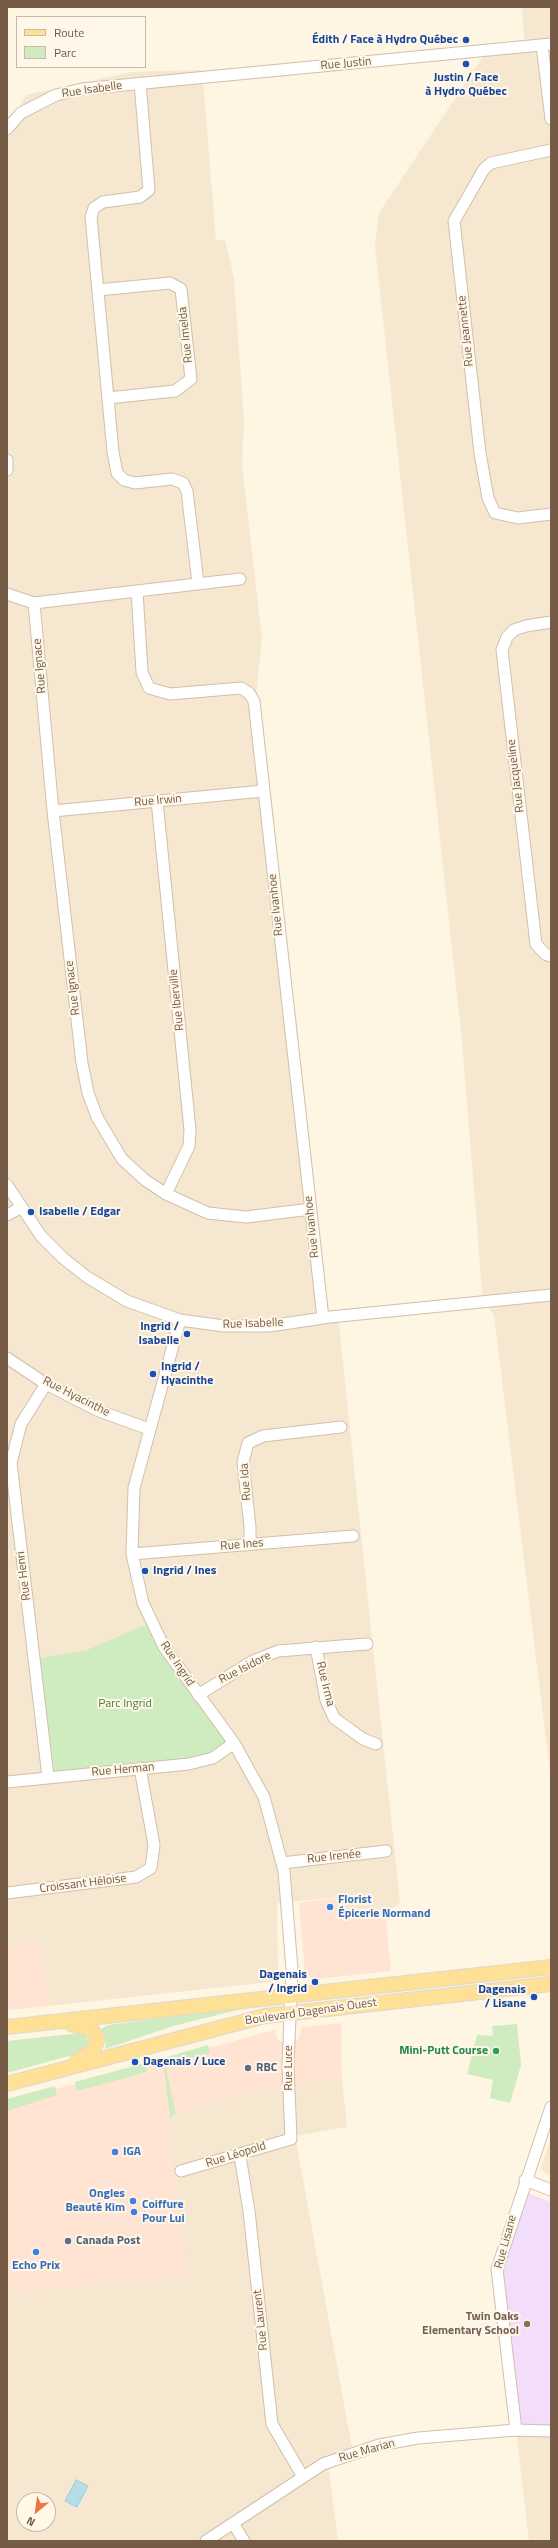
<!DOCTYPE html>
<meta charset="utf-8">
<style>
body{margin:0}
#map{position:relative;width:558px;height:2548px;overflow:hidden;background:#fef5e2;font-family:"Titillium Web",sans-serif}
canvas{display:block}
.frame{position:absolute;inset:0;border:8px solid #765b47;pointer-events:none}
.legend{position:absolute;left:16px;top:16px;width:130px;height:52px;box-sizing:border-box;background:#fff8e9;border:1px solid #c8b9a8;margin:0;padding:5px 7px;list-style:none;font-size:12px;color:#765b47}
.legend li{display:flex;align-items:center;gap:8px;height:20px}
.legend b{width:20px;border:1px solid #c8b9a8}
.north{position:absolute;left:16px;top:2492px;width:40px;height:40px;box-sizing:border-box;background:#fff8e9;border:1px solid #c8b9a8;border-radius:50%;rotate:209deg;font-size:11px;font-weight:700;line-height:16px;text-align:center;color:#765b47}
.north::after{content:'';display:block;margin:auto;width:14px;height:18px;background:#ef733f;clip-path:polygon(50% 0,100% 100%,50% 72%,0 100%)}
</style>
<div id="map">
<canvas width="558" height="2548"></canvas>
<div class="frame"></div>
<ul class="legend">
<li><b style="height:5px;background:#ffe097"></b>Route</li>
<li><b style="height:11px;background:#ceecbf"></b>Parc</li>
</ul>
<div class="north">N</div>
</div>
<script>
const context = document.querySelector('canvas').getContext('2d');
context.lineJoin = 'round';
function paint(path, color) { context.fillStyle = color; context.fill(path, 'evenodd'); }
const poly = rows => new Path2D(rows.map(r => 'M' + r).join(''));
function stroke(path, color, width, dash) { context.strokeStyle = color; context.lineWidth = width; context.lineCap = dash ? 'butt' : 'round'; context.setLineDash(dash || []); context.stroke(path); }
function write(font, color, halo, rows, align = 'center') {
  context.font = font + ' "Titillium Web",sans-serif'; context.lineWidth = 4; context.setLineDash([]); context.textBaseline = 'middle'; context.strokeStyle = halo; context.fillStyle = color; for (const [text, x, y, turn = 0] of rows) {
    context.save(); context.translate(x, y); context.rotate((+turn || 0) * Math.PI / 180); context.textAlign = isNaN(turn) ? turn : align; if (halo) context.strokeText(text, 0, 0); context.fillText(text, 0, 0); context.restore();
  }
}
const residential = poly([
 [522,7,551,7,551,1780,494,1315,483,1302,462,1040,375,246,379,213,486,52,525,48],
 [202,70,216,240,225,240,234,278,244,422,242,465,262,638,255,707,323,1318,338,1316,400,1903,385,1913,341,1919,338,1897,277,1903,278,1981,49,2006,41,1941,7,1944,7,127,26,95,132,72],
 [342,2078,347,2127,295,2136,353,2453,328,2463,338,2541,7,2541,7,2293,186,2277,167,2120,176,2114,258,2090],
 [24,2500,48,2500,48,2524,24,2524],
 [551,2139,551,2176,547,2175,541,2168],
 [516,2430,551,2431,551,2541,529,2541]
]);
const commercial = poly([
 [339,1897,341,1919,385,1913,391,1971,315,1979,305,1974,299,1903],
 [41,1940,49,2006,7,2010,7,1944],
 [341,2023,342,2078,258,2090,176,2114,167,2120,187,2277,7,2293,7,2102,275,2030,278,2041,298,2040,302,2027]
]);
const education = poly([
 [525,2192,551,2202,551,2431,516,2430,497,2269]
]);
const green = poly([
 [150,1623,234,1743,213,1758,55,1776,43,1760,34,1659,87,1650],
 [254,2006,173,2026,105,2049,106,2041,101,2029,108,2025],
 [517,2024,521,2065,510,2103,490,2098,493,2080,467,2074,477,2035,493,2036,492,2026],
 [81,2033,86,2036,89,2042,80,2053,7,2073,7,2041],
 [208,2045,210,2053,165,2064,176,2114,170,2118,163,2058],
 [145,2063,147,2072,77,2091,75,2082],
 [55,2086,57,2095,7,2111,7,2099]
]);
const water = poly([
 [76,2480,88,2486,77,2507,65,2501,76,2480]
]);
const minor = poly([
 [542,45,551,119],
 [140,83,149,190,140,197,103,202,94,208,91,217,113,452,117,473,124,480,135,483,172,479,183,483,187,491,198,583],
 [7,129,21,113,56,95,82,89,551,44],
 [551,150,491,163,484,169,454,221,480,453,488,498,495,513,518,518,551,514],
 [98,290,170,283,181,289,191,379,175,391,108,398],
 [7,460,7,470],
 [137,591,142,672,149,688,170,694,241,688,249,693,254,701,323,1318],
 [7,594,34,603,240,579],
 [34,603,53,811,82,1063,88,1093,97,1117,122,1159,145,1180,166,1194,208,1213,246,1217,311,1209],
 [551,622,526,626,514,630,507,637,502,650,536,944,545,954,551,956],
 [157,801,190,1130,189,1146,166,1194],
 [53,811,263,791],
 [7,1185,41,1236,63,1258,87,1277,127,1301,180,1320,224,1326,269,1326,330,1317,551,1295],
 [7,1215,20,1208],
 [180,1320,134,1488,132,1554,143,1603,164,1647,234,1743,264,1797,284,1871,292,1969,288,2065,291,2139,181,2171],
 [7,1358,46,1384,99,1411,149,1429],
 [46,1384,21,1424,11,1463,48,1777],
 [247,1545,250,1540,250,1527,243,1462,248,1443,263,1436,341,1427],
 [132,1554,353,1536],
 [316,1647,326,1700,334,1718,363,1739,376,1744],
 [198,1695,253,1661,278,1651,367,1644],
 [7,1782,189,1764,213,1758,234,1743],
 [282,1863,386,1851],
 [7,1893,136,1877,151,1868,154,1845,140,1768],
 [240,2156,249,2211,272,2424,303,2477],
 [525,2180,551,2190],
 [516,2430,497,2269,551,2107],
 [233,2523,244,2541],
 [206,2541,323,2464,379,2445,418,2438,516,2430,551,2431]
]);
const major = poly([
 [71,2024,91,2029,98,2039,92,2052,77,2061],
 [7,2027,551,1967],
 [7,2084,265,2016,551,1984]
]);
const markers = [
 [466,40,4,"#1a4fb4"],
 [466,64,4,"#1a4fb4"],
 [31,1212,4,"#1a4fb4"],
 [187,1334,4,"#1a4fb4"],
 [153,1374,4,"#1a4fb4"],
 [145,1571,4,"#1a4fb4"],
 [330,1907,4,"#3f7fe0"],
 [315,1982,4,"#1a4fb4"],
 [534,1997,4,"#1a4fb4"],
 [496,2051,4,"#2e9e5b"],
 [135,2062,4,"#1a4fb4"],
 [248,2068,4,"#5c6f8a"],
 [115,2152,4,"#3f7fe0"],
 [133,2201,4,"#3f7fe0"],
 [134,2212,4,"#3f7fe0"],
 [68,2241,4,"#5c6f8a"],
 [36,2252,4,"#3f7fe0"],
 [527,2324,4,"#8d6e63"]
];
const transitNames = [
 ["Édith / Face à Hydro Québec",458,40],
 ["Justin / Face",466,78,"center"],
 ["à Hydro Québec",466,92,"center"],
 ["Isabelle / Edgar",39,1212,"left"],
 ["Ingrid /",179,1327],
 ["Isabelle",179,1341],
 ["Ingrid /",161,1367,"left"],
 ["Hyacinthe",161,1381,"left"],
 ["Ingrid / Ines",153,1571,"left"],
 ["Dagenais",307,1975],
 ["/ Ingrid",307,1989],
 ["Dagenais",526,1990],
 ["/ Lisane",526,2004],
 ["Dagenais / Luce",143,2062,"left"]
];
const streetNames = [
 ["Rue Justin",346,64,-5],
 ["Rue Isabelle",92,90,-8],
 ["Rue Jeannette",466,331,-96],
 ["Rue Imelda",186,335,-96],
 ["Rue Ignace",40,666,-95],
 ["Rue Jacqueline",516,776,-97],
 ["Rue Irwin",158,801,-5],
 ["Rue Ivanhoe",276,905,-96],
 ["Rue Ignace",73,988,-97],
 ["Rue Iberville",177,1000,-96],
 ["Rue Ivanhoe",312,1227,-96],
 ["Rue Isabelle",253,1324,-2],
 ["Rue Hyacinthe",76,1397,27],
 ["Rue Ida",246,1482,-94],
 ["Rue Ines",242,1545,-5],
 ["Rue Henri",24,1576,-97],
 ["Rue Ingrid",177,1664,56],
 ["Rue Isidore",245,1668,-27],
 ["Rue Irma",325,1684,76],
 ["Rue Herman",123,1770,-5],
 ["Rue Irenée",334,1857,-6],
 ["Croissant Héloise",83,1884,-7],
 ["Boulevard Dagenais Ouest",311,2012,-8],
 ["Rue Luce",289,2068,-90],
 ["Rue Léopold",236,2155,-17],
 ["Rue Lisane",506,2242,-75],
 ["Rue Laurent",261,2320,-96],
 ["Rue Marian",367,2451,-16]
];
const parkNames = [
 ["Parc Ingrid",125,1704]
];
const shopNames = [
 ["Florist",338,1900],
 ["Épicerie Normand",338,1914],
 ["IGA",123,2152],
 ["Ongles",125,2194,"right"],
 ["Beauté Kim",125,2208,"right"],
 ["Coiffure",142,2205],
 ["Pour Lui",142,2219],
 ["Echo Prix",36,2266,"center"]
];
const leisureNames = [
 ["Mini-Putt Course",488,2051]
];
const serviceNames = [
 ["RBC",256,2068],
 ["Canada Post",76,2241]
];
const educationNames = [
 ["Twin Oaks",519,2317],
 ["Elementary School",519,2331]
];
paint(residential, '#f6e7d0');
paint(commercial, '#ffe4d4');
paint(education, '#f2defa');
paint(green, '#ceecbf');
paint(water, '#b5dde8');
stroke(water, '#9bccda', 1);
stroke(minor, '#d1bfab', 13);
stroke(major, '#ded8d3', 16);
stroke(minor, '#fff', 11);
stroke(major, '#ffe097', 14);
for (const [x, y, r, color] of markers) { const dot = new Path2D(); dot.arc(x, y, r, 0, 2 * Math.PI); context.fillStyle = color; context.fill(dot); stroke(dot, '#fff8e9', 1.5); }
write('bold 12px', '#164399', '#fff8e9', transitNames, 'right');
write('12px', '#765b47', '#fff8e9', streetNames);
write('12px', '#4c7d3e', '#fff8e9', parkNames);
write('bold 12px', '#366cbe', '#fff8e9', shopNames, 'left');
write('bold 12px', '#27864d', '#fff8e9', leisureNames, 'right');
write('bold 12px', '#4e5e75', '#fff8e9', serviceNames, 'left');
write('bold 12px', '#785e54', '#fff8e9', educationNames, 'right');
</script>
